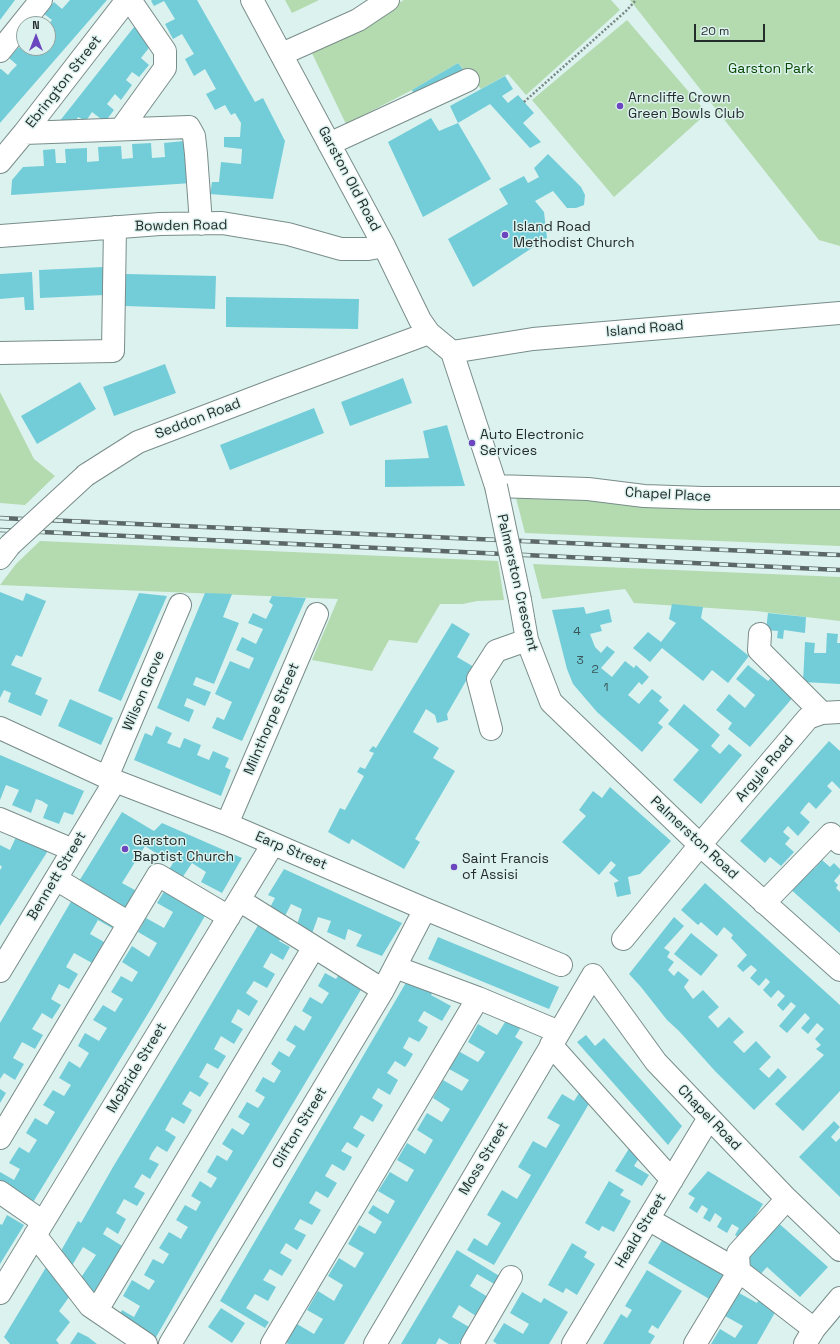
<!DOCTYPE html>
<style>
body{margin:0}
#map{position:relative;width:840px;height:1344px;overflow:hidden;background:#dcf2ee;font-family:"Space Grotesk",sans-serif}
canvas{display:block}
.north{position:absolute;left:16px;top:16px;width:40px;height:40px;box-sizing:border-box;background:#dcf2ee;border:1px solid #93a3a0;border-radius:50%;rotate:0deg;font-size:11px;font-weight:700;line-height:16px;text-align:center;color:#252d2c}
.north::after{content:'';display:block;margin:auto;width:14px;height:18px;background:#6b46bf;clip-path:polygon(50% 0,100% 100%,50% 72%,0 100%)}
.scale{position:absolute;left:694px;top:24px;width:71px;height:18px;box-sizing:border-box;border:2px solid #252d2c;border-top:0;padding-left:5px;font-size:12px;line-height:14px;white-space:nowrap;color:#252d2c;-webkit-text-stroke:3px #dcf2ee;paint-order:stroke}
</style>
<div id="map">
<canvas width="840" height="1344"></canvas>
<div class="north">N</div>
<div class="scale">20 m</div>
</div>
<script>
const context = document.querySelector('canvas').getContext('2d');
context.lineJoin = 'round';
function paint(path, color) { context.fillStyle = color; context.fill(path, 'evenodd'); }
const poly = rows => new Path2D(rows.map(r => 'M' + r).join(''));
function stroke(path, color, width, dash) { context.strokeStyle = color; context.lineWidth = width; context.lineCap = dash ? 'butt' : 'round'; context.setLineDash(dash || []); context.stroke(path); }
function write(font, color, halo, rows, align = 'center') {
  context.font = font + ' "Space Grotesk",sans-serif'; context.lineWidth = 3; context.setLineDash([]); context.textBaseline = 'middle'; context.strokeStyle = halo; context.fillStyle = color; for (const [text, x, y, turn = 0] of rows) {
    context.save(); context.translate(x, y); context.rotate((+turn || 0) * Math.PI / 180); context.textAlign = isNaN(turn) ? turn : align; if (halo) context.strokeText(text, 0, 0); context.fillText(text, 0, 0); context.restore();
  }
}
const green = poly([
 [285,0,319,0,292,13],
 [404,0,611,0,620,10,526,95,508,74,481,89,458,63,412,90,346,124,310,49],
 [630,0,840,0,840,246,819,240],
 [627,20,707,113,614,197,532,100],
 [0,392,34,459,55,476,25,505,0,503],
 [516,498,603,498,657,508,840,507,840,546,525,533],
 [40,541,498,561,504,600,477,601,463,604,440,604,417,643,389,640,372,671,312,660,338,599,0,585,16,564],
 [533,564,840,577,840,621,756,611,634,603,625,589,542,599]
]);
const building = poly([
 [0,0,15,0,0,20],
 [70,0,107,0,0,123,0,69,1,69,8,75,12,70,17,65,9,58,19,47,25,51,28,48,48,48,48,25,52,20,44,14,54,2,62,9],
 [152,0,197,0,255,102,263,98,285,141,273,199,210,194,212,182,219,182,221,162,241,164,242,149,224,147,224,137,240,137,241,123,235,113,231,115,225,105,215,110,206,94,216,89,205,69,194,76,185,59,194,54,182,34,173,39,165,24,175,19,164,1,154,6,151,1],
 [138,22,152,44,141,58,149,65,139,77,132,72,126,80,132,85,121,100,115,94,107,104,114,110,105,122,92,112,86,121,78,117,73,127,55,127],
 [458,63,466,73,417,100,412,90],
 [505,76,513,89,502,96,508,103,518,95,534,113,523,123,541,142,530,148,490,104,458,123,491,179,423,217,388,142,431,118,439,131,458,123,450,106],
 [184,141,185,156,190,155,192,183,11,195,12,180,23,167,44,166,43,150,55,149,56,163,66,163,65,149,87,148,87,162,99,161,98,147,121,146,122,159,133,158,132,144,151,143,152,158,165,157,164,143],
 [548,154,581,187,585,195,584,205,576,208,567,208,553,191,535,201,544,212,547,238,473,287,448,239,508,204,499,189,524,176,528,183,539,177,534,168],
 [103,267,104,295,40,298,39,270],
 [32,272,34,310,25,310,24,297,0,299,0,274],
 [126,274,216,276,215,309,125,306],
 [226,297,359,299,358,329,226,327],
 [165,364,176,393,114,416,103,387],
 [403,378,412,403,350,426,341,402],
 [80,382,96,409,37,444,21,416],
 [314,408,324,433,230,470,220,445],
 [447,425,465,486,385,487,385,460,429,458,423,431],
 [0,592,23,601,26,593,46,601,22,657,16,655,11,665,42,678,35,694,48,700,41,716,8,702,11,693,4,690,0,698],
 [139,593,167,596,121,701,98,691],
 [205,593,232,594,223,617,239,623,214,684,196,677,193,685,211,692,205,706,187,698,184,706,194,710,189,722,157,708],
 [272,596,306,598,242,741,212,728,217,717,224,720,232,702,215,694,230,661,249,669,254,658,236,650,242,637,256,644,263,629,248,623,253,613,266,619,273,605,269,602],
 [672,604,703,607,701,618,749,656,728,683,712,670,703,681,662,648,650,662,633,648,648,632,661,642,676,623,669,619],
 [584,607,586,614,609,609,612,622,600,625,602,631,590,634,595,647,601,653,607,646,615,652,601,668,612,677,625,661,634,668,636,665,649,677,642,685,639,682,628,695,639,704,652,689,662,697,659,701,669,710,658,723,663,727,642,752,597,712,573,684,567,669,552,610],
 [768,613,806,617,805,633,784,630,783,639,777,638,778,631,766,630],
 [452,623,470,634,457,657,474,667,447,714,448,720,437,723,435,715,426,709,413,732,439,748,433,758,455,771,415,839,420,842,404,869,352,839,349,844,328,832,340,808,345,810,364,776,357,772,360,767,365,769,374,753,369,751,373,746,376,748],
 [827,633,838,634,837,643,840,643,840,684,803,682,805,642,815,643,814,653,826,653],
 [748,665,768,681,773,676,795,695,750,747,728,729,732,723,716,710,729,694,745,708,755,695,736,679],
 [70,699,113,718,101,745,58,726],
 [684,704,720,735,711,746,720,754,729,744,742,755,701,804,673,780,699,750,668,724],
 [156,726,172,733,167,743,180,748,184,738,201,745,197,755,209,760,213,751,229,758,225,767,231,770,221,796,134,760,145,733,152,736],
 [829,741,840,751,840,789,832,781,827,786,832,791,816,809,809,802,806,805,800,813,810,822,798,836,788,826,783,832,790,838,785,844,794,852,781,866,770,857,765,863,740,841],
 [0,755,84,791,73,815,64,812,59,824,43,818,48,805,42,801,36,799,31,813,12,805,19,790,6,785,0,800],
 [610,787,671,841,640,874,628,877,631,894,617,897,614,883,619,881,609,873,616,865,611,861,599,875,562,842,586,816,579,810,593,791,602,798],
 [122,812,154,831,162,823,242,858,222,893,201,882,206,872,192,863,180,881,167,873,177,856,170,852,165,859,145,846,122,883,142,894,128,918,76,886],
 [16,837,51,846,0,926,0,870,2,867,0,865,0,845,10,850],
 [822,860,830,867,834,863,840,869,840,874,834,881,838,885,836,888,840,892,840,933,789,888,810,865,814,869],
 [284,869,402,923,382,956,356,946,362,935,348,929,345,940,327,932,331,921,318,917,310,939,295,931,302,909,291,904,282,922,267,913,275,898,268,895],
 [705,883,840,1005,840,1091,803,1131,775,1104,824,1055,816,1049,821,1045,815,1039,824,1029,817,1023,808,1034,801,1028,810,1018,805,1013,787,1033,779,1026,796,1006,791,1002,783,1011,777,1005,785,996,778,990,771,998,763,990,770,982,766,978,759,986,750,978,757,970,751,965,743,972,737,966,747,955,731,938,733,935,724,927,717,936,701,922,698,925,681,910],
 [165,890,209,909,152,1007,32,1204,0,1185,0,1172,14,1180,20,1169,9,1163,19,1147,29,1153,37,1140,26,1133,35,1118,47,1125,55,1112,43,1105,53,1090,64,1096,71,1085,59,1078,69,1061,80,1068,89,1053,78,1046,81,1040,85,1033,99,1041,107,1028,93,1020,103,1005,115,1012,123,999,111,992,121,976,132,982,138,972,122,962,132,946,149,957,157,943,138,932,146,918,164,928,173,912,157,903],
 [76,893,118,918,112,928,98,920,90,934,104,942,92,963,74,953,66,967,78,974,69,989,59,984,51,999,61,1005,52,1019,42,1013,32,1029,43,1035,35,1049,22,1042,13,1058,24,1064,15,1080,4,1073,0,1079,0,1023],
 [674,917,684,926,664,948,670,952,667,957,674,962,668,970,674,976,678,971,689,980,684,987,693,999,703,990,719,1007,708,1017,718,1028,729,1017,744,1032,733,1042,744,1053,756,1041,771,1057,759,1069,769,1078,778,1068,787,1077,754,1110,715,1071,679,1031,667,1020,641,987,629,974],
 [260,922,283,935,279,941,290,947,283,960,271,953,263,967,275,974,267,988,254,981,246,993,258,1001,249,1016,238,1009,231,1022,243,1029,238,1037,234,1044,221,1036,214,1049,226,1056,218,1069,207,1063,199,1077,209,1083,200,1097,190,1091,182,1104,192,1110,184,1124,172,1117,165,1130,176,1137,167,1152,157,1146,152,1153,149,1159,159,1164,150,1179,142,1174,134,1187,145,1193,137,1206,124,1199,116,1213,126,1219,118,1234,107,1227,103,1234,127,1249,96,1304,78,1282,96,1255,83,1247,70,1269,58,1256,78,1221,81,1223,113,1167,188,1043],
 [691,933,718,955,701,976,674,954],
 [438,937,559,987,549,1009,428,959],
 [325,973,336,979,339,974,362,988,215,1234,155,1339,118,1318,122,1310,134,1317,140,1306,123,1296,132,1280,149,1290,155,1281,144,1275,153,1259,163,1264,169,1254,159,1248,169,1232,181,1239,183,1235,188,1227,176,1220,185,1205,196,1211,201,1202,191,1196,200,1181,211,1188,217,1178,207,1172,217,1155,227,1161,233,1151,222,1144,232,1128,243,1135,250,1124,238,1117,247,1102,258,1108,261,1104,265,1097,255,1091,263,1077,274,1083,281,1071,271,1064,279,1051,289,1057,296,1046,286,1040,295,1025,304,1031,312,1017,302,1011,310,997,322,1004,329,993,318,986],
 [411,974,435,988,431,995,451,1006,442,1021,424,1011,418,1021,428,1027,424,1035,419,1042,409,1037,403,1048,413,1054,409,1061,405,1067,395,1061,387,1073,398,1080,390,1095,378,1088,372,1098,383,1105,373,1122,361,1115,353,1128,365,1135,357,1148,347,1142,341,1151,352,1157,348,1165,344,1171,332,1164,325,1176,337,1183,328,1198,316,1191,309,1203,321,1210,312,1225,300,1219,294,1229,306,1235,301,1244,297,1250,286,1243,280,1253,292,1260,282,1276,270,1269,263,1280,276,1287,268,1301,255,1294,246,1308,269,1322,265,1328,220,1301],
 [507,1019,521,1027,515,1037,523,1042,344,1344,289,1344,286,1343,297,1324,314,1334,323,1319,307,1310,318,1291,334,1301,343,1285,328,1276,339,1258,355,1268,364,1253,348,1244,359,1225,375,1234,382,1222,368,1213,373,1205,388,1214,395,1201,378,1191,390,1172,407,1182,414,1170,397,1160,407,1143,425,1154,433,1140,417,1130,427,1113,442,1122,450,1109,433,1098,443,1080,462,1091,469,1080,449,1069,460,1052,478,1062,482,1057,485,1052,468,1042,478,1024,497,1035],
 [586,1035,595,1046,604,1038,682,1126,668,1145,577,1042],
 [0,1089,6,1093,0,1103],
 [581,1090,593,1097,494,1265,467,1250,474,1238,487,1246,501,1223,487,1215,502,1190,517,1199,531,1175,518,1167,525,1155,533,1141,546,1148,560,1125,547,1118,562,1094,574,1101],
 [834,1121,840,1127,831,1137,836,1142,840,1138,840,1197,799,1157],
 [630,1147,642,1153,634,1166,649,1175,642,1186,615,1171],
 [708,1171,763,1204,741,1239,735,1235,739,1228,732,1224,727,1233,717,1227,722,1218,715,1213,710,1222,703,1218,708,1209,702,1205,697,1213,689,1208,695,1198,688,1194],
 [609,1181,624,1190,620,1195,631,1201,614,1232,602,1226,599,1231,585,1223],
 [7,1215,24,1225,0,1264,0,1224,2,1225],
 [775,1220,828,1267,800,1297,767,1267,759,1276,742,1264],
 [666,1234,728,1272,711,1300,648,1263],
 [572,1243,587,1252,584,1257,595,1264,577,1295,566,1288,563,1293,548,1285],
 [457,1250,501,1277,496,1285,477,1274,470,1286,488,1297,476,1316,459,1305,452,1317,469,1327,459,1344,449,1344,439,1338,436,1344,401,1344],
 [48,1264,72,1293,59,1311,70,1322,56,1340,59,1344,10,1344,4,1337],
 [647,1270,682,1291,658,1329,652,1325,648,1332,655,1336,650,1344,603,1344,621,1314,627,1318,632,1310,625,1306],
 [522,1292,541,1303,544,1298,568,1312,549,1344,497,1344,493,1341,504,1323,523,1334,529,1324,510,1313],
 [739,1293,757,1303,759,1299,777,1309,757,1344,711,1344,720,1329,735,1338,743,1326,725,1316],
 [221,1308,245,1323,232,1343,208,1327],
 [78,1332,88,1337,97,1344,70,1344]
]);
const path = poly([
 [524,102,626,11,636,0]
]);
const minor = poly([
 [252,0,384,246,420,320,429,333,452,352],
 [0,51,41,0],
 [282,54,358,20,388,0],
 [121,129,165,68,165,51,130,0],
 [24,133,189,127,194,136,196,154,201,224],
 [329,144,468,80],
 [0,162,24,133,127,0],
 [0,236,160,224,222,223,288,234,341,249,368,249,384,246],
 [452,352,496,486,588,489,644,496,703,498,840,498],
 [452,352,533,339,840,313],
 [0,353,113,351,115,227],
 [86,475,138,442,277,389,429,333],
 [0,558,10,545],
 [520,600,527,640,551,702,700,845,840,970],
 [760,634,759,650,822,713],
 [0,728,115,781,227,824,425,909,561,965],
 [491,729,478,679,496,651,527,640],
 [107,777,180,605],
 [0,819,73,850],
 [227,824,317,614],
 [56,879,129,923],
 [239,900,383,990],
 [764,903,831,834,840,843],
 [623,939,700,845,808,718,822,713,840,712],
 [395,967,478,998,559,1032],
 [0,971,115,781],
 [551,1045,672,1180],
 [0,1138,158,875,229,917],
 [0,1192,43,1222],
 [648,1219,739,1271,814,1329],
 [35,1235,90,1306,146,1344],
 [0,1293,273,844],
 [97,1310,314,947],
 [170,1344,383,990,425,909],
 [272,1344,478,998],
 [375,1344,593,975,656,1062,787,1199,840,1250],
 [472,1344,511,1277],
 [573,1344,709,1118],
 [695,1344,739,1271,738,1253,787,1199],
 [805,1344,814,1329,840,1298]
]);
const rail = poly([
 [0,518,840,555],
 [0,530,840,570]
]);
const minorBridge = poly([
 [496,486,520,600],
 [10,545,86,475]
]);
const markers = [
 [620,106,4,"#6b46bf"],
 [505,235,4,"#6b46bf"],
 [472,443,4,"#6b46bf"],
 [125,849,4,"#6b46bf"],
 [454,867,4,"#6b46bf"]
];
const numberNames = [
 ["4",577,632],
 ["3",580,661],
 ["2",595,670],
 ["1",606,688]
];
const parkNames = [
 ["Garston Park",771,69]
];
const streetNames = [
 ["Ebrington Street",64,82,-52],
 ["Garston Old Road",349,179,62],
 ["Bowden Road",181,226,-1],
 ["Island Road",645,329,-5],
 ["Seddon Road",198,419,-21],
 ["Chapel Place",668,495,3],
 ["Palmerston Crescent",517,583,77],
 ["Wilson Grove",144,691,-67],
 ["Milnthorpe Street",272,719,-67],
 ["Argyle Road",765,769,-50],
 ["Palmerston Road",694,838,43],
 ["Earp Street",291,851,23],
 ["Bennett Street",57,876,-59],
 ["McBride Street",137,1068,-59],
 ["Chapel Road",709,1118,46],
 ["Clifton Street",300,1128,-59],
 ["Moss Street",484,1159,-59],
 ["Heald Street",641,1231,-59]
];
const poiNames = [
 ["Arncliffe Crown",628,98],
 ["Green Bowls Club",628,114],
 ["Island Road",513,227],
 ["Methodist Church",513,243],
 ["Auto Electronic",480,435],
 ["Services",480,451],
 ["Garston",133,841],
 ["Baptist Church",133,857],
 ["Saint Francis",462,859],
 ["of Assisi",462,875]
];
paint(green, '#b4daaf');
paint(building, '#73cdd9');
stroke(minor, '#798d8a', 24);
stroke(path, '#788684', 2.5, [2, 2]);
stroke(minor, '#fff', 22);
stroke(rail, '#5c6867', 4.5);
stroke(rail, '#dcf2ee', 3, [9]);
stroke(minorBridge, '#798d8a', 24, []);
stroke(minorBridge, '#fff', 22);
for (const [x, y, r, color] of markers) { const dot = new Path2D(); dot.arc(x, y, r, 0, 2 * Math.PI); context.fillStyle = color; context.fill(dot); stroke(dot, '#dcf2ee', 1.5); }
write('12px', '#385557', null, numberNames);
write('14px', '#074901', '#dcf2ee', parkNames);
write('14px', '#252d2c', '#dcf2ee', streetNames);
write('14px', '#252d2c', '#dcf2ee', poiNames, 'left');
</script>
